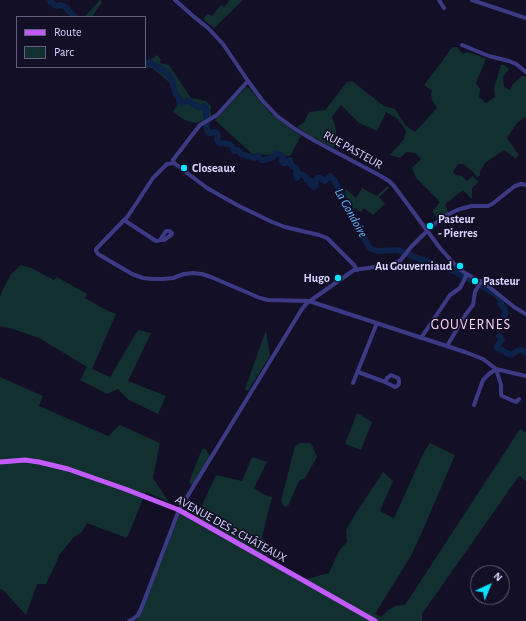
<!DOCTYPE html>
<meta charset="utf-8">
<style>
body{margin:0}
#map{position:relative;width:526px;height:621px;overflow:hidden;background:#130f26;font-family:"Alegreya Sans",sans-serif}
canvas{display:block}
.legend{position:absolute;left:16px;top:16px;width:130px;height:52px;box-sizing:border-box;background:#130f26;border:1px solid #625e7d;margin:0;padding:5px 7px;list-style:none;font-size:12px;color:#d9d4ff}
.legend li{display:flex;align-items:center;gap:8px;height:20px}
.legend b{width:20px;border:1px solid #625e7d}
.north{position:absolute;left:470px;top:565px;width:40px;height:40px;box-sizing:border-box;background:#130f26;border:1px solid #625e7d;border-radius:50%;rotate:44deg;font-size:11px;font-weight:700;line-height:16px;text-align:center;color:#d9d4ff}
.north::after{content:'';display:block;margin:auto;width:14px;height:18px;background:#00e5ff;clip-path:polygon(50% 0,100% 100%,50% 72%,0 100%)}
</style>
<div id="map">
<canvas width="526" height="621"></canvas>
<ul class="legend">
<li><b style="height:5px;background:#c25bff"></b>Route</li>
<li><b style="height:11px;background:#12302f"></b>Parc</li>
</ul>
<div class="north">N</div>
</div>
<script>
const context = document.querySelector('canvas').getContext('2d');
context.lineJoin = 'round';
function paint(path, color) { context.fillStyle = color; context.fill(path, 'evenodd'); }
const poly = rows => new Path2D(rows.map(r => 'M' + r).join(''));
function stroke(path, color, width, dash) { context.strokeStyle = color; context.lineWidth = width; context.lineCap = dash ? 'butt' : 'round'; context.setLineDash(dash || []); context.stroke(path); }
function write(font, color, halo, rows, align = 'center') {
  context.font = font + ' "Alegreya Sans",sans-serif'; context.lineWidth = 3.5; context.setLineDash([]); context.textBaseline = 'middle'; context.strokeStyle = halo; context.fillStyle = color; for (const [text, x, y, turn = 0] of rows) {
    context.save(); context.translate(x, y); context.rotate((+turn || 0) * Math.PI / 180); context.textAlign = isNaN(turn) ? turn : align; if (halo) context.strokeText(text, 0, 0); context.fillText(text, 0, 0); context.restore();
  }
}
const green = poly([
 [47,0,54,0,55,3,57,5,61,4,70,6,70,9,76,16,84,17,100,0,101,0,102,2,92,17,72,17,63,7,48,4,48,1],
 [228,0,243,0,214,28,203,19,208,14,212,16,222,4,224,7,229,1],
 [452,47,457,47,463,54,466,52,477,55,486,59,476,83,480,89,479,97,486,103,495,97,494,88,501,65,504,65,509,69,503,77,504,87,510,90,513,84,522,76,526,77,526,118,524,118,517,123,507,138,519,155,516,159,504,150,485,163,480,172,480,176,477,177,473,172,463,164,458,164,453,172,455,175,462,176,467,181,472,176,479,182,472,188,472,199,463,190,445,204,449,215,440,221,432,212,440,202,416,178,412,168,421,159,415,153,406,152,400,158,390,155,404,139,406,131,398,119,386,112,377,131,359,123,341,105,332,117,335,125,336,131,335,139,337,143,333,148,311,136,297,127,304,122,309,112,325,110,347,82,352,81,384,106,395,109,405,125,415,132,437,108,432,100,431,94,432,91,424,85,443,60],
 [157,55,161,60,160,63,169,65,191,98,206,101,211,106,210,112,212,117,196,123,190,122,183,119,173,112,178,103,169,82,152,68,139,67,145,67,145,59,149,61],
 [247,87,249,88,271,114,301,136,290,156,252,154,215,120,245,88],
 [387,186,389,188,379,197,385,204,373,215,364,208,361,212,355,208,352,213,343,195,346,189,356,198,362,188,377,196],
 [21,265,31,268,54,280,57,277,87,294,85,298,104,309,116,314,92,369,110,377,138,330,151,333,128,381,166,396,158,414,129,400,118,389,107,394,80,380,87,367,39,338,13,329,0,326,0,297,3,289,11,274],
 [266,330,270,356,248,391,245,389],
 [0,377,43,396,39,406,108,436,120,425,160,443,153,478,169,502,146,492,127,538,87,523,82,532,74,537,59,555,57,561,46,584,37,584,26,615,3,590,0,589],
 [357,413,372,422,361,450,345,444],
 [520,429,526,432,526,481,519,476,422,614,422,621,135,621,140,615,180,514,197,516,216,475,242,481,252,457,267,462,254,488,263,494,272,497,262,537,266,542,263,555,306,579,329,573,339,551,347,542,346,530,356,513,383,472,393,481,380,511,394,518,424,452,430,443,455,455,422,532,412,554,375,614,381,617,388,610,396,606,405,605],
 [300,443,311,443,317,457,305,478,299,481,288,506,284,507,281,501,295,446],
 [205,448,210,456,208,463,201,479,191,485,189,482,202,449]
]);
const river = poly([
 [50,0,54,5,57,6,61,5,65,7,75,17],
 [145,63,150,63,165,71,172,80,176,95,179,98,179,101,181,103,189,100,191,103,196,105,199,108,204,106,206,109,206,118,207,124,207,130,209,133,212,133,214,132,217,133,218,135,217,140,219,143,228,144,231,145,234,151,238,150,241,154,254,158,257,156,258,156,261,160,265,160,273,157,276,153,281,155,283,157,282,161,283,163,285,163,288,161,290,160,290,164,296,168,297,170,296,174,297,178,299,174,301,174,306,177,307,180,310,181,310,184,314,187,316,185,315,181,318,178,320,178,325,181,330,176,334,180,357,222,366,242,370,248,377,251,398,250,404,253,456,272,482,286,494,293,499,298],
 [501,300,501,305,504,308,506,312,502,320],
 [499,336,502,339,498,345,497,348,511,355,519,350,524,351,526,353]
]);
const minor = poly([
 [175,0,193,16,208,28,223,44,248,81,262,100,277,116,295,129,315,141,379,175,389,181,394,186,440,248,457,267,465,273,488,286,514,307,526,314],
 [439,0,444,8],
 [472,0,526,18],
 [462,45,489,56,509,61,516,64,526,72],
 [174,163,167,164,153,178,128,216,96,249,96,251,98,254,132,274,143,278,152,279,163,279,173,278,184,274,193,273,202,274,211,277,260,298,268,300,309,301,465,352,483,359,496,369,501,385,501,394,502,396,516,402,519,399],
 [174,163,207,188,237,205,272,222,285,227,319,235,327,238,354,265,357,270],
 [174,163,173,160,176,156,200,125,217,115,248,81],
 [124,220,156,241,158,241,160,240,164,240,171,235,172,233,169,231,166,231,160,240],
 [421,338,450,295,460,288,467,274],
 [447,346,466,314,473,305,475,292,481,281],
 [496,369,526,376],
 [358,372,385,382,387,378,391,375,398,378,399,381,399,384,397,386,395,387,385,382],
 [353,383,377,323],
 [474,405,483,380,489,374,496,369],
 [129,621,133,619,138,615,141,609,179,510,302,309,307,303,354,270,389,265,400,261,411,247,423,235,437,222,447,215,457,210,464,208,472,206,488,206,492,204,515,186,521,184,526,185]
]);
const major = poly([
 [0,462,25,460,39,462,68,469,125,489,179,510,375,621]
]);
const markers = [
 [184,168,4,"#00e5ff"],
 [430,226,4,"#00e5ff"],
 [460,266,4,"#00e5ff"],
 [338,278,4,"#00e5ff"],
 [475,281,4,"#00e5ff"]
];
const streetNames = [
 ["RUE PASTEUR",353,150,29],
 ["AVENUE DES 2 CHÂTEAUX",231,529,29]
];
const poiNames = [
 ["Closeaux",192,168],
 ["Pasteur",438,219],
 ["- Pierres",438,233],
 ["Au Gouverniaud",452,266,"right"],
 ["Hugo",330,278,"right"],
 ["Pasteur",483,281]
];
const waterNames = [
 ["La Gondoire",351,213,61]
];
const quarterNames = [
 ["GOUVERNES",471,325]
];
paint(green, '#12302f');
stroke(river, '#0c2248', 6);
stroke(minor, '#3d3a85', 4);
stroke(major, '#c25bff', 5);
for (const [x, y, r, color] of markers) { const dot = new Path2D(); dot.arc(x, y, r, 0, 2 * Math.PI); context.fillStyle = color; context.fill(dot); stroke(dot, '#130f26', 1.5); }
write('12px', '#d9d4ff', '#130f26', streetNames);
write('bold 12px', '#d9d4ff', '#130f26', poiNames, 'left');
write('italic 13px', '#62b6ff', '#130f26', waterNames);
context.letterSpacing = '1px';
write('14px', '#ffd6f0', '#130f26', quarterNames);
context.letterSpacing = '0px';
</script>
